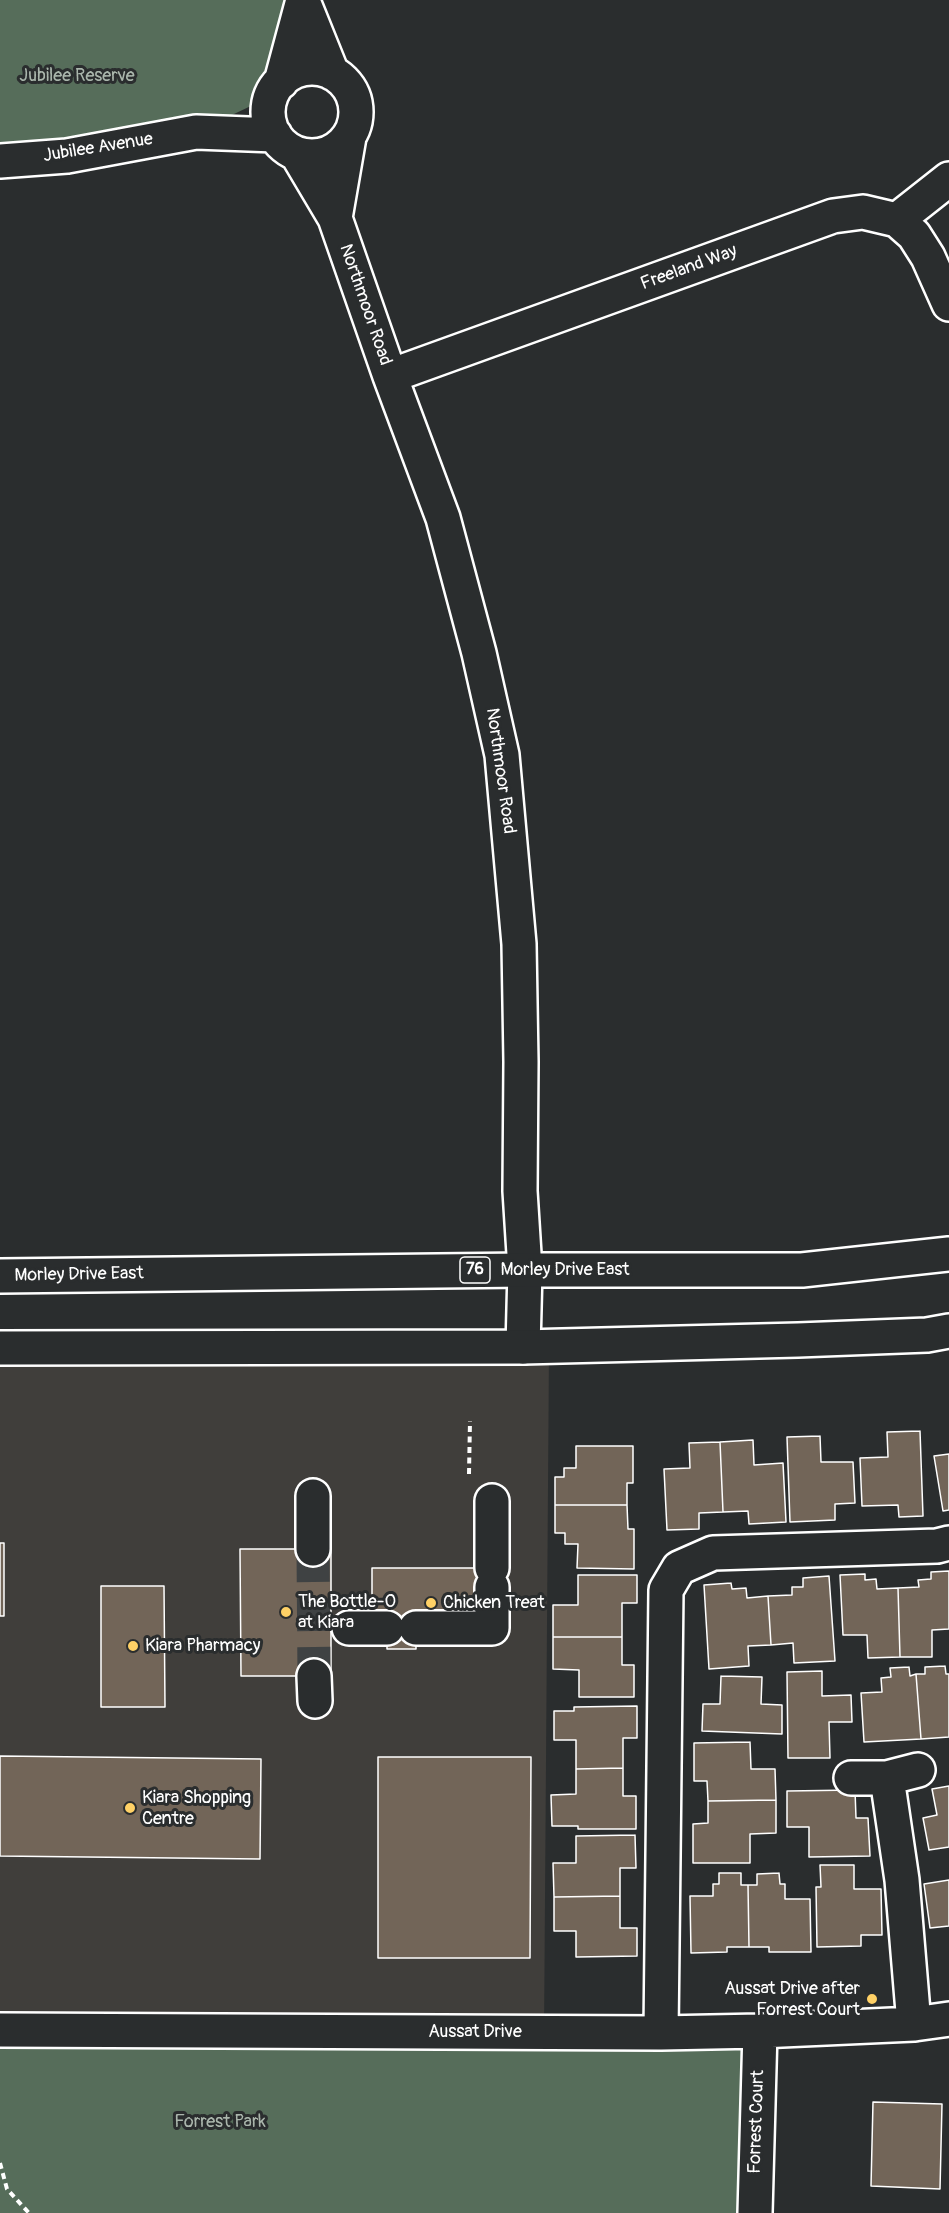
<!DOCTYPE html>
<style>
body{margin:0}
canvas{display:block;background:#2a2d2e}
</style>
<canvas width="949" height="2213"></canvas>
<script>
const context = document.querySelector('canvas').getContext('2d');
context.lineJoin = 'round';
function paint(path, color) { context.fillStyle = color; context.fill(path, 'evenodd'); }
const poly = rows => new Path2D(rows.map(r => 'M' + r).join(''));
function stroke(path, color, width, dash) { context.strokeStyle = color; context.lineWidth = width; context.lineCap = dash ? 'butt' : 'round'; context.setLineDash(dash || []); context.stroke(path); }
function write(font, color, halo, rows, align = 'center') {
  context.font = font + ' Pangolin,sans-serif'; context.lineWidth = 6; context.setLineDash([]); context.textBaseline = 'middle'; context.strokeStyle = halo; context.fillStyle = color; for (const [text, x, y, turn = 0] of rows) {
    context.save(); context.translate(x, y); context.rotate((+turn || 0) * Math.PI / 180); context.textAlign = isNaN(turn) ? turn : align; if (halo) context.strokeText(text, 0, 0); context.fillText(text, 0, 0); context.restore();
  }
}
const built = poly([
 [549,1347,544,2032,0,2030,0,1348]
]);
const green = poly([
 [0,0,303,0,272,96,196,132,0,161],
 [0,2030,760,2031,755,2213,0,2213]
]);
const building = poly([
 [920,1431,923,1516,899,1517,898,1505,862,1506,860,1458,888,1457,887,1432,920,1431],
 [820,1436,821,1462,853,1462,855,1503,835,1504,835,1520,790,1522,787,1437,820,1436],
 [753,1440,754,1465,783,1463,786,1522,749,1524,748,1511,723,1512,720,1442,753,1440],
 [720,1442,723,1512,699,1513,699,1529,667,1530,664,1469,690,1468,689,1443,720,1442],
 [576,1446,633,1446,633,1483,627,1483,627,1505,555,1505,555,1477,564,1477,564,1468,576,1468,576,1446],
 [949,1454,949,1510,943,1511,934,1456,949,1454],
 [555,1505,627,1505,628,1529,634,1529,634,1569,577,1568,578,1544,565,1544,565,1533,555,1533,555,1505],
 [0,1543,4,1543,4,1616,0,1616,0,1543],
 [240,1549,331,1549,331,1676,241,1676,240,1549],
 [372,1568,495,1568,490,1621,416,1622,416,1649,387,1649,387,1618,372,1619,372,1568],
 [949,1571,949,1629,932,1630,932,1657,900,1657,898,1588,919,1587,918,1580,931,1579,931,1572,949,1571],
 [865,1574,865,1580,876,1579,877,1589,898,1588,900,1657,868,1658,867,1635,843,1635,840,1575,865,1574],
 [578,1575,637,1575,637,1603,622,1603,622,1637,553,1637,553,1605,578,1605,578,1575],
 [829,1576,835,1661,794,1663,793,1643,771,1645,768,1596,792,1595,792,1587,803,1587,803,1578,829,1576],
 [731,1583,732,1589,746,1588,747,1598,768,1596,771,1645,748,1646,749,1666,709,1669,704,1585,731,1583],
 [101,1586,164,1586,165,1707,101,1707,101,1586],
 [553,1637,622,1637,622,1665,634,1665,634,1697,579,1697,579,1670,553,1669,553,1637],
 [945,1666,946,1674,949,1674,949,1737,921,1739,916,1674,925,1674,925,1667,945,1666],
 [909,1667,910,1676,916,1674,921,1739,864,1742,861,1693,882,1692,881,1678,891,1677,890,1668,909,1667],
 [822,1671,822,1696,851,1695,852,1722,829,1722,830,1758,788,1758,787,1672,822,1671],
 [721,1676,762,1677,761,1704,782,1705,782,1734,702,1731,703,1704,720,1704,721,1676],
 [637,1706,637,1738,623,1738,623,1768,576,1769,576,1740,554,1740,554,1711,574,1711,574,1707,637,1706],
 [750,1742,751,1769,775,1769,776,1800,708,1801,707,1781,694,1781,694,1743,750,1742],
 [0,1756,261,1759,260,1859,0,1856,0,1756],
 [378,1757,531,1757,530,1958,378,1958,378,1757],
 [623,1768,623,1796,636,1796,636,1829,578,1829,578,1826,552,1826,551,1795,576,1794,576,1769,623,1768],
 [949,1786,949,1847,929,1850,923,1818,937,1815,932,1789,949,1786],
 [855,1790,856,1818,868,1818,870,1856,809,1857,809,1827,787,1827,787,1791,855,1790],
 [776,1800,776,1833,750,1834,750,1863,693,1863,693,1824,708,1823,708,1801,776,1800],
 [635,1835,636,1868,620,1868,620,1896,554,1897,553,1863,576,1863,576,1836,635,1835],
 [820,1865,854,1865,854,1889,881,1889,882,1935,861,1935,861,1946,817,1947,816,1887,821,1887,820,1865],
 [719,1873,741,1873,741,1885,748,1885,749,1947,727,1947,727,1952,691,1953,690,1896,713,1896,713,1884,719,1884,719,1873],
 [779,1873,780,1884,785,1884,785,1899,810,1899,811,1952,769,1952,769,1947,749,1947,748,1885,757,1885,757,1874,779,1873],
 [949,1880,949,1926,930,1928,924,1884,949,1880],
 [620,1896,620,1928,637,1928,637,1956,576,1957,576,1931,554,1931,554,1897,620,1896],
 [873,2102,942,2104,940,2189,871,2186,873,2102]
]);
const minorTunnel = poly([
 [313,1549,314,1676]
]);
const path = poly([
 [469,1474,470,1421],
 [0,2163,7,2189,29,2213]
]);
const minor = poly([
 [303,1,332,73],
 '268 112a44 44 0 1 1 88 0a44 44 0 1 1-88 0Z',
 [281,82,303,0],
 [297,154,335,218,390,376,443,518,479,653,502,755,519,944,521,1062,520,1191,525,1270,523,1347],
 [0,161,67,156,196,132,275,135],
 [335,218,349,137],
 [897,220,949,179],
 [390,376,833,216,863,212,897,220,914,235,928,257,949,304],
 [313,1496,313,1549],
 [492,1501,492,1568],
 [349,1628,387,1628],
 [416,1628,492,1628,492,1587],
 [314,1676,315,1701],
 [851,1778,887,1778,918,1770],
 [887,1778,902,1880,914,2024],
 [0,2030,661,2033,760,2031,914,2024,949,2019],
 [661,2033,666,1590,679,1568,713,1553,937,1546,949,1543],
 [755,2213,760,2031]
]);
const major = poly([
 [0,1276,525,1270,802,1270,949,1254],
 [0,1348,523,1347,798,1340,927,1335,949,1331]
]);
const markers = [
 [431,1603,6,"#ffd166"],
 [286,1612,6,"#ffd166"],
 [133,1646,6,"#ffd166"],
 [130,1808,6,"#ffd166"],
 [872,1999,6,"#ffd166"]
];
const shields = [
 [475,1270,30]
];
const shieldNames = [
 ["76",475,1270]
];
const parkNames = [
 ["Jubilee Reserve",77,76],
 ["Forrest Park",220,2122]
];
const streetNames = [
 ["Jubilee Avenue",98,148,-9],
 ["Freeland Way",689,268,-20],
 ["Northmoor Road",365,305,71],
 ["Northmoor Road",500,771,82],
 ["Morley Drive East",565,1270],
 ["Morley Drive East",79,1275,-1],
 ["Aussat Drive",475,2032],
 ["Forrest Court",757,2122,-88]
];
const poiNames = [
 ["The Bottle-O",298,1602],
 ["at Kiara",298,1623],
 ["Chicken Treat",443,1603],
 ["Kiara Pharmacy",145,1646],
 ["Kiara Shopping",142,1798],
 ["Centre",142,1819],
 ["Aussat Drive after",860,1989,"right"],
 ["Forrest Court",860,2010,"right"]
];
paint(built, '#403e3b');
paint(green, '#566d5a');
paint(building, '#726558');
stroke(building, '#fff', 1.5);
stroke(minorTunnel, '#3f4243', 33, [33, 16]);
stroke(minor, '#fff', 38);
stroke(major, '#fff', 38);
stroke(path, '#fff', 4, [6, 4.5]);
stroke(minor, '#2a2d2e', 33);
stroke(major, '#2a2d2e', 33);
for (const [x, y, r, color] of markers) { const dot = new Path2D(); dot.arc(x, y, r, 0, 2 * Math.PI); context.fillStyle = color; context.fill(dot); stroke(dot, '#2a2d2e', 2); }
for (const [x, y, w] of shields) { const box = new Path2D(); box.roundRect(x - w / 2, y - 13, w, 26, 4.5); context.fillStyle = '#2a2d2e'; context.fill(box); stroke(box, '#fff', 1.5); }
write('bold 16px', '#fff', null, shieldNames);
write('18px', '#aab6ac', '#2a2d2e', parkNames);
write('18px', '#fff', '#2a2d2e', streetNames);
write('18px', '#fff', '#2a2d2e', poiNames, 'left');
</script>
